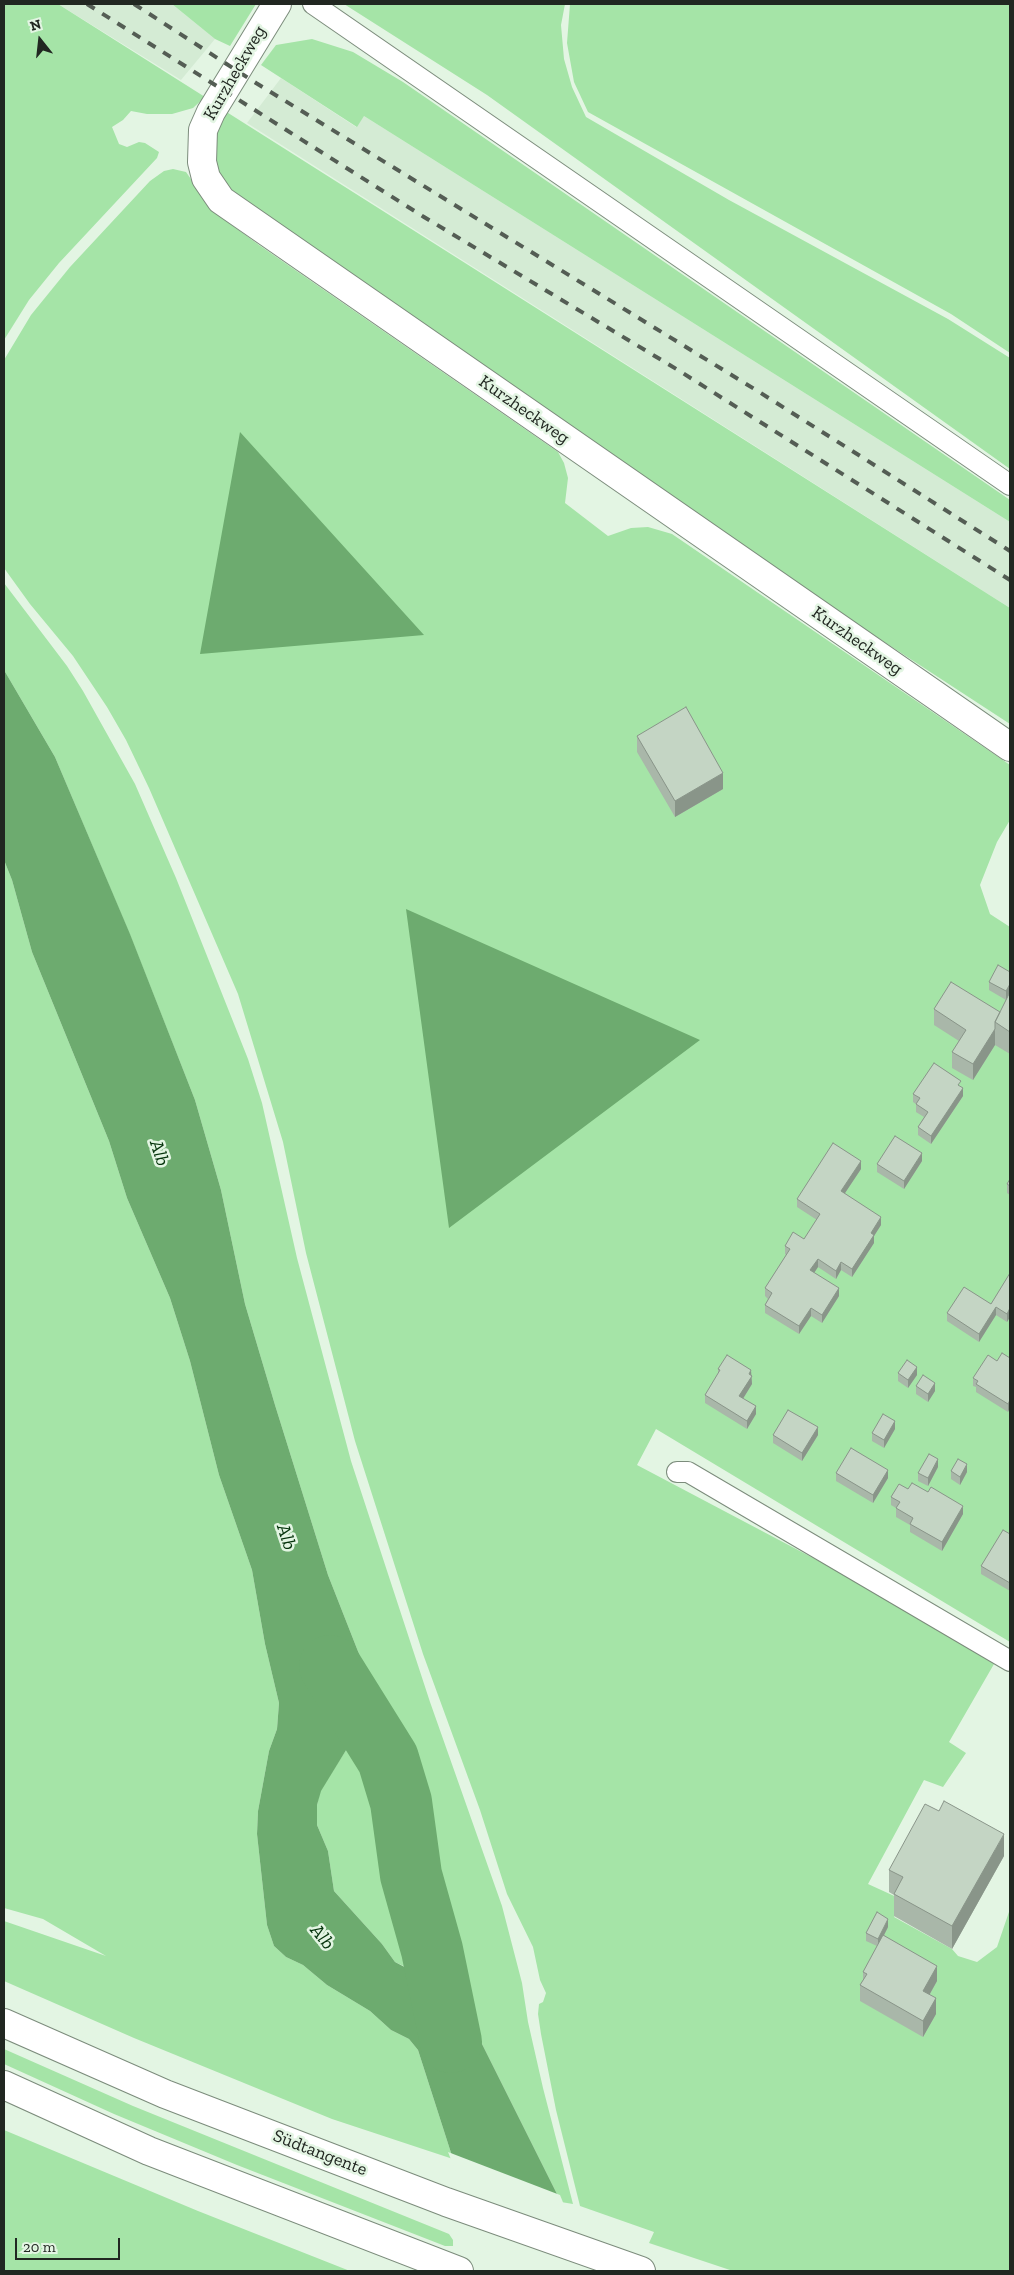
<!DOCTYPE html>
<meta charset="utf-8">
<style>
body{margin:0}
#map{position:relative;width:1014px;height:2275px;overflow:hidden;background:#e3f5e3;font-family:"Zilla Slab",serif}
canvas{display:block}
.frame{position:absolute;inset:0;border:5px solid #212721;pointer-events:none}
.north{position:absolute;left:15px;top:15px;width:50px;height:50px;-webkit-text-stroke:4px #e3f5e3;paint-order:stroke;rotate:344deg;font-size:14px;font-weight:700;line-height:20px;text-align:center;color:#212721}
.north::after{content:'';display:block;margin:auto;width:18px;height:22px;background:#212721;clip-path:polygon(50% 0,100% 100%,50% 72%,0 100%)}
.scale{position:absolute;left:15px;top:2238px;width:105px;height:22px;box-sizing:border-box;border:2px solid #212721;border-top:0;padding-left:6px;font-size:15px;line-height:18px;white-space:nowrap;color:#212721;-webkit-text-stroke:4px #e3f5e3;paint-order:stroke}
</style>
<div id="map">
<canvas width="1014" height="2275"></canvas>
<div class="frame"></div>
<div class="north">N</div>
<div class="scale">20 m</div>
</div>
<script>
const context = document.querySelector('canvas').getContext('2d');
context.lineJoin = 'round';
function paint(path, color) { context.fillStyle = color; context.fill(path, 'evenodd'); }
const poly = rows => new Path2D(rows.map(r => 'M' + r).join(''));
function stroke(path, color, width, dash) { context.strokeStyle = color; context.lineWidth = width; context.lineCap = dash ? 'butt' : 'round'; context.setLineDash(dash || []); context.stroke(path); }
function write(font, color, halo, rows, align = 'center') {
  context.font = font + ' "Zilla Slab",serif'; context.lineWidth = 5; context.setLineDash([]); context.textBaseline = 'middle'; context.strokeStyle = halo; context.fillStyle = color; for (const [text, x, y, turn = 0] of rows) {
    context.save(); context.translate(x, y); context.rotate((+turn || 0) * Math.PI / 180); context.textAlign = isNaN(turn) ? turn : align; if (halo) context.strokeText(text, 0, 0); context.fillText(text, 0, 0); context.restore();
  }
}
const built = poly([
 [58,4,172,4,215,39,181,80],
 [281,78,356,127,364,116,1010,522,1010,608,247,123]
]);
const green = poly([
 [4,4,58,4,205,97,193,108,172,114,147,114,131,111,123,120,112,127,119,144,127,147,139,142,145,143,159,152,157,158,59,263,29,300,4,340],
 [172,4,256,4,230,46,215,39],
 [344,4,565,4,561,25,564,59,572,87,586,117,729,200,948,319,1010,358,1010,469,487,95],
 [570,4,1010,4,1010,353,951,314,588,112,574,82,567,43],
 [312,39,353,52,403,82,1010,500,1010,522,364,116,357,127,261,65,276,45],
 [225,111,1010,608,1010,724,846,617,233,195,221,178,213,159,213,143],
 [173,169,186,172,214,212,259,245,558,452,564,463,568,478,565,503,608,536,631,528,648,527,672,534,1010,765,1010,820,997,842,980,885,990,914,1010,927,1010,1642,656,1429,637,1465,851,1578,994,1664,949,1742,966,1753,943,1787,924,1780,868,1884,903,1900,894,1917,952,1949,958,1956,977,1962,997,1947,1010,1909,1010,2271,733,2271,649,2243,654,2232,580,2206,556,2110,541,2034,538,2014,539,2004,543,2002,546,1993,540,1980,533,1947,507,1894,480,1810,423,1654,355,1441,306,1253,283,1142,238,994,149,788,126,740,107,707,73,656,30,604,4,568,4,360,31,315,70,267,150,181,164,171],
 [4,583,67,666,83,691,135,784,176,878,248,1059,262,1103,297,1258,351,1461,430,1702,502,1906,522,1983,528,2022,543,2088,573,2204,561,2202,468,2016,412,1970,395,1962,382,1944,334,1891,328,1851,317,1825,317,1805,320,1791,348,1747,361,1735,376,1739,383,1735,361,1659,328,1575,275,1405,245,1304,221,1190,195,1100,130,935,55,757,4,670],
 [4,860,12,880,32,952,109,1141,127,1198,170,1298,190,1361,219,1475,252,1570,265,1644,279,1703,277,1729,269,1751,258,1811,257,1834,267,1925,274,1946,286,1957,303,1965,327,1985,370,2011,391,2030,409,2039,418,2050,453,2159,332,2119,134,2038,4,1981,4,1921,106,1956,43,1919,4,1908],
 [4,2049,133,2106,449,2234,453,2240,453,2246,445,2246,237,2165,114,2114,4,2064],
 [4,2130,198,2211,350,2271,4,2271]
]);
const water = poly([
 [240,432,424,635,200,654],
 [4,670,55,757,130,934,195,1100,221,1190,245,1304,275,1405,328,1575,361,1659,378,1715,383,1736,376,1740,361,1735,348,1747,321,1791,317,1805,317,1825,328,1851,334,1891,382,1944,395,1962,439,1985,468,2016,561,2202,453,2159,418,2050,409,2039,391,2030,370,2011,327,1985,303,1965,286,1957,274,1946,267,1925,257,1834,258,1811,269,1751,277,1729,279,1703,265,1644,252,1570,219,1475,190,1361,170,1298,127,1198,109,1141,32,952,12,880,4,860],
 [406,909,700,1040,449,1228]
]);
const pier = poly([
 [448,2152,560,2195,591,2271,495,2271]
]);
const river = poly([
 [330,1666,388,1759,401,1802,411,1875,432,1950,451,2042]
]);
const service = poly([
 [313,4,1010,485],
 [677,1472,688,1472,1010,1661]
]);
const minor = poly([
 [277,4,211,112,203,130,202,162,206,178,221,200,1010,747]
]);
const trunk = poly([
 [4,2023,165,2094,446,2202,641,2271],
 [4,2085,149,2151,459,2271]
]);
const rail = poly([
 [87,4,424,217,678,370,1010,580],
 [134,4,256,83,756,390,1010,551]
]);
const wall = poly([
 [637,736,723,789,675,817,637,752],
 [1010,972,1010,1054,995,1045,973,1080,952,1068,952,1052,959,1041,934,1025,934,1009,1000,1012,1006,1000,989,990,989,982],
 [961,1086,963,1096,931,1144,918,1135,918,1127,924,1117,916,1112,916,1104,913,1102,913,1094],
 [922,1161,904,1189,877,1172,877,1164],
 [861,1169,845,1193,881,1225,874,1236,874,1243,852,1277,841,1270,836,1279,818,1267,814,1273,839,1296,822,1323,811,1316,799,1334,765,1313,765,1305,768,1299,765,1296,765,1288,786,1255,785,1254,785,1246,804,1239,817,1220,797,1207,797,1199],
 [1010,1179,1010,1195,1007,1193,1007,1184],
 [1010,1273,1010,1317,1007,1322,996,1315,979,1342,947,1321,947,1313,991,1304],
 [1010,1358,1008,1412,976,1392,976,1387,973,1386,973,1378,997,1361],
 [718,1369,751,1376,752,1384,743,1399,756,1414,747,1429,705,1403,705,1395,718,1375],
 [898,1373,917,1375,908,1388,898,1381],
 [916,1386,935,1391,928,1402,916,1394],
 [895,1429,884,1448,872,1441,872,1433],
 [773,1435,818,1435,802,1461,773,1443],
 [938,1467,928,1486,918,1481,918,1473],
 [951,1471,967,1472,960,1485,951,1479],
 [836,1473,888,1478,873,1503,836,1481],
 [891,1497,963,1514,942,1551,910,1532,910,1525,896,1517,896,1508,891,1505],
 [1010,1534,1010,1591,981,1574,981,1566],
 [939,1811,1004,1856,952,1949,894,1916,894,1895,889,1892,889,1870],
 [888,1927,884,1935,937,1981,930,1994,936,2014,923,2037,860,2001,860,1985,863,1980,863,1972,877,1946,866,1941,866,1933]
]);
const shadedWall = poly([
 [723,773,723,789,675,817,675,801],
 [1010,984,1010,992,1006,1000,1006,991],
 [995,1029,995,1045,973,1080,973,1064],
 [963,1088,963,1096,931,1144,931,1136],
 [922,1153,922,1161,904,1189,904,1181],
 [861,1161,861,1169,841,1199,841,1191],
 [881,1217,881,1225,874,1236,874,1243,852,1277,852,1269,871,1233],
 [818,1259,818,1267,810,1279,810,1270],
 [841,1262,841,1270,836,1279,836,1271],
 [839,1288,839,1296,822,1323,822,1315],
 [996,1307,996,1315,979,1342,979,1334],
 [811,1308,811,1316,799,1334,799,1326],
 [1010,1308,1010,1317,1007,1322,1007,1314],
 [917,1367,917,1375,908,1388,908,1380],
 [751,1370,752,1384,739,1405,739,1396],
 [935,1383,935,1391,928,1402,928,1394],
 [1010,1400,1010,1408,1008,1412,1008,1404],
 [756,1406,756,1414,747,1429,747,1421],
 [895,1421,895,1429,884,1448,884,1440],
 [818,1427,818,1435,802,1461,802,1453],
 [938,1459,938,1467,928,1486,928,1478],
 [967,1464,967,1472,960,1485,960,1477],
 [888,1470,888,1478,873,1503,873,1495],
 [963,1506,963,1514,942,1551,942,1542],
 [1004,1834,1004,1856,952,1949,952,1926],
 [888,1919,888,1927,878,1947,878,1939],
 [937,1966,937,1981,923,2006,923,1991],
 [936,1998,936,2014,923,2037,923,2021]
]);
const building = poly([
 [686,707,723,773,675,801,637,736,686,707],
 [998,965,1010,972,1010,984,1006,991,989,982,998,965],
 [951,982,1000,1012,995,1022,995,1029,973,1064,952,1052,966,1030,934,1009,951,982],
 [1010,992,1010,1032,995,1022,1010,992],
 [934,1063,961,1081,958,1085,963,1088,931,1136,918,1127,928,1112,916,1104,920,1098,913,1094,934,1063],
 [895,1136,922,1153,904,1181,877,1164,895,1136],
 [833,1143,861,1161,841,1191,881,1217,871,1233,874,1235,852,1269,841,1262,836,1271,818,1259,810,1270,839,1288,822,1315,811,1308,799,1326,765,1305,772,1293,765,1288,790,1249,785,1246,793,1232,804,1239,820,1214,797,1199,833,1143],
 [1010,1179,1010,1186,1007,1184,1010,1179],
 [1010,1273,1010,1308,1007,1314,996,1307,979,1334,947,1313,964,1287,991,1304,1010,1273],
 [1002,1353,1010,1358,1010,1400,1008,1404,976,1384,978,1381,973,1378,988,1355,997,1361,1002,1353],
 [727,1355,751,1370,749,1374,752,1376,739,1396,756,1406,747,1421,705,1395,720,1370,718,1369,727,1355],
 [907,1360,917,1367,908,1380,898,1373,907,1360],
 [923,1375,935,1383,928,1394,916,1386,923,1375],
 [788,1410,818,1427,802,1453,773,1435,788,1410],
 [883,1414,895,1421,884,1440,872,1433,883,1414],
 [851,1448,888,1470,873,1495,836,1473,851,1448],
 [929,1454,938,1459,928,1478,918,1473,929,1454],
 [958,1459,967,1464,960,1477,951,1471,958,1459],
 [912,1483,928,1492,931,1487,963,1506,942,1542,910,1524,913,1518,896,1508,900,1502,891,1497,899,1484,908,1489,912,1483],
 [1003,1530,1010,1534,1010,1583,981,1566,1003,1530],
 [944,1801,1004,1834,952,1926,894,1894,903,1877,889,1870,925,1804,939,1811,944,1801],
 [877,1912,888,1919,878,1939,866,1933,877,1912],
 [883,1935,937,1966,923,1991,936,1998,923,2021,860,1985,867,1974,863,1972,883,1935]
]);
const streetNames = [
 ["Kurzheckweg",235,73,-60],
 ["Kurzheckweg",524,410,35],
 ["Kurzheckweg",857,641,35],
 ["Südtangente",320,2153,21]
];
const waterNames = [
 ["Alb",159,1153,72],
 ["Alb",286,1537,72],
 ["Alb",322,1937,51]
];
paint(built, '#d4ebd4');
paint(green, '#a5e4a7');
paint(water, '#6dab6f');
paint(pier, '#e3f5e3');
stroke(river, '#6dab6f', 62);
stroke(service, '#7c8c7c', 22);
stroke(minor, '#7c8c7c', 30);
stroke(trunk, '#7c8c7c', 30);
stroke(service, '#fff', 20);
stroke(minor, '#fff', 28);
stroke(trunk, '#fff', 28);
stroke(rail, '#545d54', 4, [9, 9]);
paint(wall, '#a9b7a9');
paint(shadedWall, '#899589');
paint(building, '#c4d5c4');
stroke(building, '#899589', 1);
write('18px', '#212721', '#e3f5e3', streetNames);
write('italic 19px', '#04330b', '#e3f5e3', waterNames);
</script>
